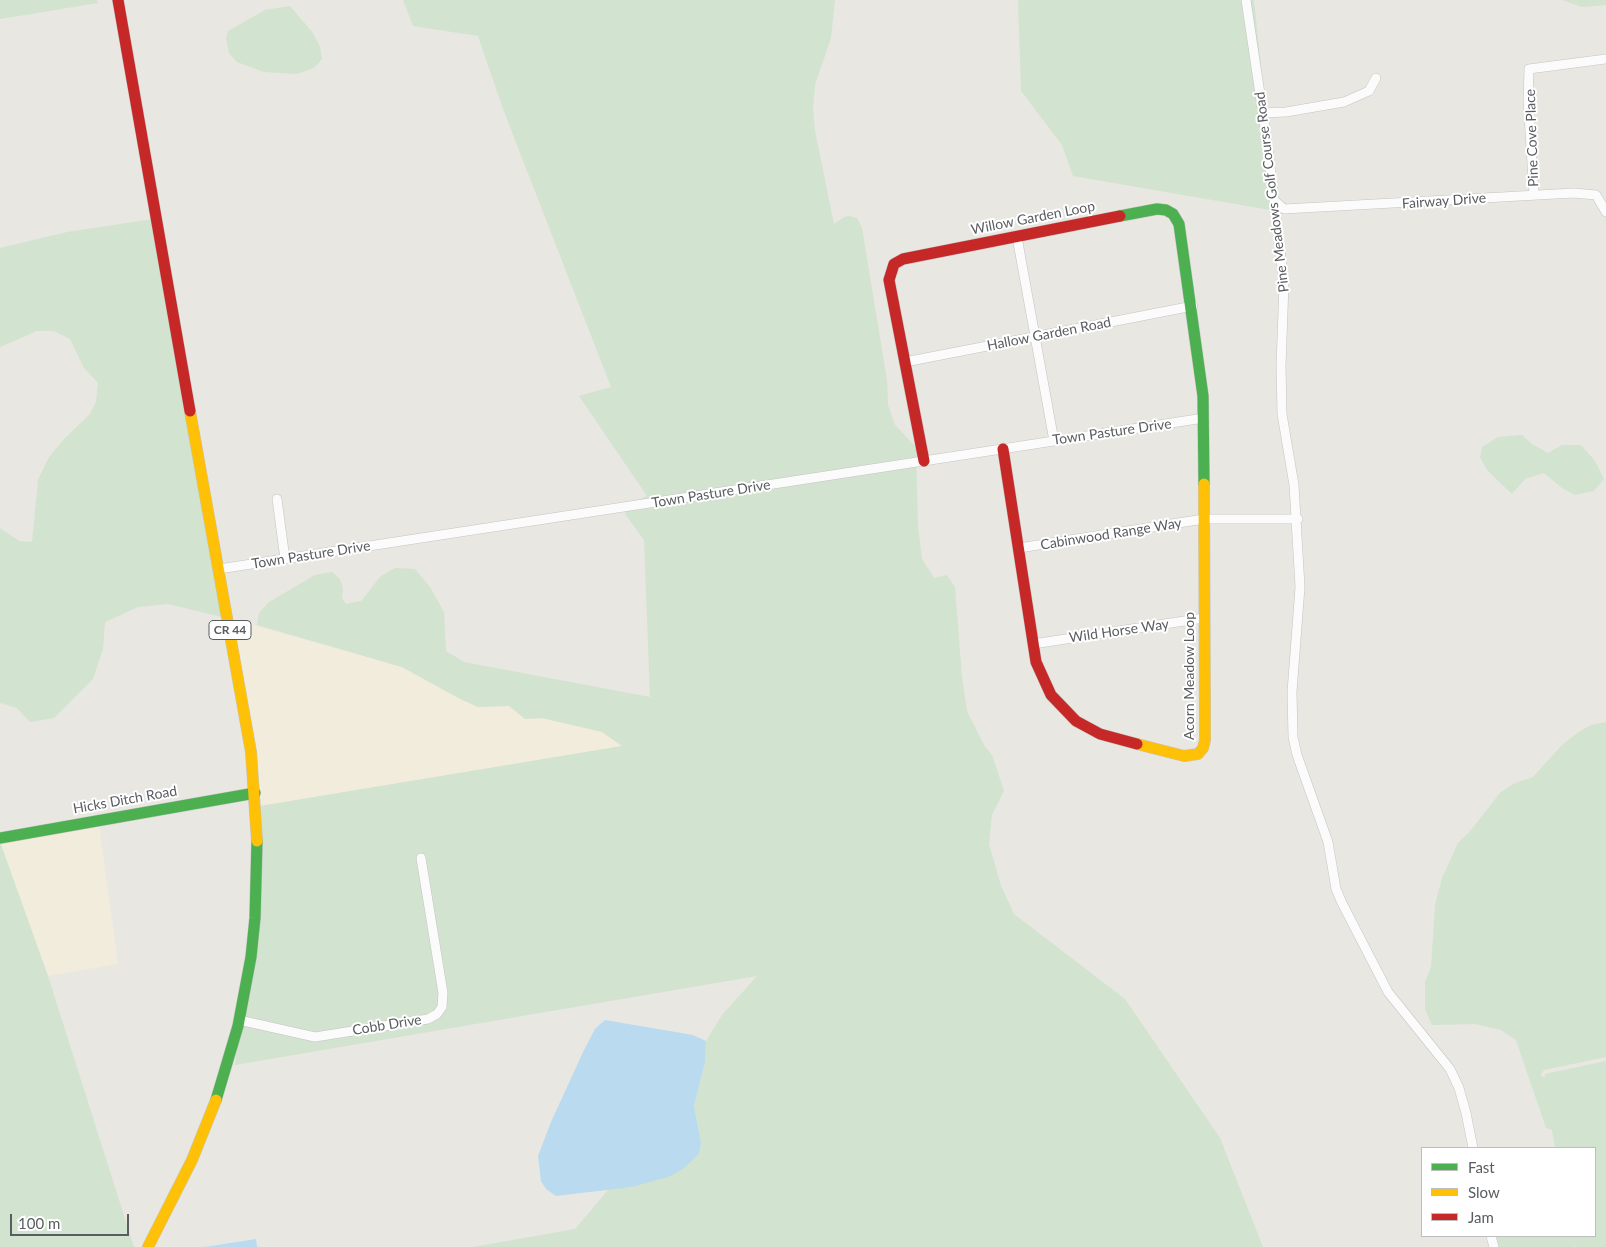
<!DOCTYPE html>
<style>
body{margin:0}
#map{position:relative;width:1606px;height:1247px;overflow:hidden;background:#e8e7e2;font-family:Lato,sans-serif}
canvas{display:block}
.legend{position:absolute;left:1421px;top:1147px;width:175px;height:90px;box-sizing:border-box;background:#fff;border:1px solid #bdbebf;margin:0;padding:6px 9px;list-style:none;font-size:15px;color:#595c60}
.legend li{display:flex;align-items:center;gap:10px;height:25px}
.legend b{width:25px;border:1px solid #bdbebf}
.scale{position:absolute;left:10px;top:1214px;width:119px;height:22px;box-sizing:border-box;border:2px solid #595c60;border-top:0;padding-left:6px;font-size:15px;line-height:18px;white-space:nowrap;color:#595c60;-webkit-text-stroke:4px #fff;paint-order:stroke}
</style>
<div id="map">
<canvas width="1606" height="1247"></canvas>
<ul class="legend">
<li><b style="height:6px;background:#4caf50"></b>Fast</li>
<li><b style="height:6px;background:#ffc107"></b>Slow</li>
<li><b style="height:6px;background:#c62828"></b>Jam</li>
</ul>
<div class="scale">100 m</div>
</div>
<script>
const context = document.querySelector('canvas').getContext('2d');
context.lineJoin = 'round';
function paint(path, color) { context.fillStyle = color; context.fill(path, 'evenodd'); }
const poly = rows => new Path2D(rows.map(r => 'M' + r).join(''));
function stroke(path, color, width, dash) { context.strokeStyle = color; context.lineWidth = width; context.lineCap = dash ? 'butt' : 'round'; context.setLineDash(dash || []); context.stroke(path); }
function write(font, color, halo, rows, align = 'center') {
  context.font = font + ' Lato,sans-serif'; context.lineWidth = 4; context.setLineDash([]); context.textBaseline = 'middle'; context.strokeStyle = halo; context.fillStyle = color; for (const [text, x, y, turn = 0] of rows) {
    context.save(); context.translate(x, y); context.rotate((+turn || 0) * Math.PI / 180); context.textAlign = isNaN(turn) ? turn : align; if (halo) context.strokeText(text, 0, 0); context.fillText(text, 0, 0); context.restore();
  }
}
const commercial = poly([
 [232,619,402,667,478,707,509,706,525,719,542,718,603,732,623,746,260,806],
 [99,824,118,964,48,976,0,842]
]);
const green = poly([
 [0,0,97,0,98,3,0,19],
 [403,0,835,0,831,38,815,85,813,108,815,131,834,224,844,217,849,216,857,218,862,228,887,380,888,405,895,425,916,447,918,527,922,559,934,578,947,575,955,587,962,677,967,711,985,747,992,755,1004,791,992,815,989,844,1001,886,1014,914,1125,999,1220,1138,1263,1247,473,1247,575,1229,609,1189,632,1187,701,1142,694,1106,705,1062,706,1041,722,1015,757,976,235,1065,260,806,622,746,602,732,542,718,525,719,509,706,478,707,460,699,402,667,257,625,259,613,269,602,315,575,332,572,340,579,343,589,342,598,346,604,361,601,380,577,395,568,415,569,430,587,444,612,446,651,464,662,650,697,644,540,625,514,627,505,647,496,579,396,611,387,503,109,478,36,413,26],
 [1018,0,1254,0,1276,211,1073,176,1062,145,1021,91],
 [1563,0,1606,0,1606,5,1581,7],
 [290,6,313,33,320,47,322,59,314,68,297,74,264,72,237,62,229,53,226,38,228,31,265,10],
 [153,219,222,617,168,604,138,607,105,622,103,649,93,679,54,718,30,722,17,708,0,703,0,528,19,541,32,542,38,480,49,457,64,439,90,414,96,402,98,383,84,368,70,339,54,331,37,331,0,347,0,248,67,232],
 [1522,435,1532,444,1548,453,1562,445,1581,445,1595,461,1604,479,1594,491,1575,495,1562,488,1544,473,1525,479,1512,494,1487,470,1480,457,1482,447,1498,437],
 [1606,722,1606,1057,1544,1070,1541,1074,1542,1077,1545,1077,1545,1074,1606,1061,1606,1247,1575,1247,1574,1242,1574,1247,1491,1247,1488,1236,1595,1236,1595,1148,1555,1148,1552,1130,1546,1128,1516,1040,1501,1030,1475,1024,1432,1025,1425,1009,1425,982,1431,967,1435,905,1442,878,1458,843,1471,830,1500,793,1513,784,1533,777,1561,746,1577,733,1591,725],
 [0,842,48,976,134,1247,0,1247]
]);
const water = poly([
 [605,1020,693,1035,706,1041,705,1062,694,1106,701,1142,699,1154,683,1169,668,1177,632,1187,556,1196,546,1189,541,1181,538,1156,551,1122,584,1050,595,1029],
 [256,1239,257,1247,205,1247]
]);
const street = poly([
 [1246,0,1267,141,1284,284,1281,366,1282,414,1294,485,1300,587,1292,692,1293,737,1297,755,1328,842,1336,889,1342,903,1388,992,1450,1069,1459,1088,1466,1113,1473,1148],
 [1263,113,1286,112,1344,102,1369,91,1376,78],
 [1534,195,1528,100,1529,69,1606,59],
 [1275,201,1284,209,1574,193,1596,195,1606,212],
 [1017,237,1054,441],
 [905,362,1193,306],
 [277,499,285,559],
 [1019,548,1204,519,1298,519],
 [219,569,1204,418],
 [1033,644,1204,618],
 [239,1020,315,1037,428,1019,437,1014,442,1007,443,993,421,858],
 [1491,1236,1494,1247]
]);
const fast = poly([
 [1120,216,1157,209,1166,210,1173,214,1179,224,1203,396,1204,484],
 [0,838,255,793],
 [216,1100,238,1026,251,957,255,918,257,841]
]);
const slow = poly([
 [190,411,251,752,257,841],
 [1137,744,1184,756,1198,754,1203,748,1205,740,1204,484],
 [148,1247,192,1160,216,1100]
]);
const jam = poly([
 [118,0,190,411],
 [1003,449,1036,662,1051,695,1076,721,1100,734,1137,744],
 [924,461,889,280,894,264,903,259,1120,216]
]);
const shields = [
 [230,630,42]
];
const shieldNames = [
 ["CR 44",230,630]
];
const streetNames = [
 ["Pine Cove Place",1532,138,-92],
 ["Pine Meadows Golf Course Road",1272,192,-97],
 ["Fairway Drive",1444,201,-4],
 ["Willow Garden Loop",1033,218,-11],
 ["Hallow Garden Road",1049,334,-11],
 ["Town Pasture Drive",1112,432,-8],
 ["Town Pasture Drive",711,494,-9],
 ["Cabinwood Range Way",1111,534,-9],
 ["Town Pasture Drive",311,555,-9],
 ["Wild Horse Way",1119,631,-8],
 ["Acorn Meadow Loop",1189,676,-90],
 ["Hicks Ditch Road",125,800,-10],
 ["Cobb Drive",387,1025,-9]
];
paint(commercial, '#f1ecdc');
paint(green, '#d2e3cf');
paint(water, '#badaef');
stroke(street, '#c4c4c3', 10);
stroke(fast, '#c5c5c4', 12);
stroke(slow, '#c5c5c4', 12);
stroke(jam, '#c5c5c4', 12);
stroke(street, '#fcfbfb', 9);
stroke(fast, '#4caf50', 11);
stroke(slow, '#ffc107', 11);
stroke(jam, '#c62828', 11);
for (const [x, y, w] of shields) { const box = new Path2D(); box.roundRect(x - w / 2, y - 9.5, w, 19, 4); context.fillStyle = '#fff'; context.fill(box); stroke(box, '#595c60', 1); }
write('bold 12px', '#595c60', null, shieldNames);
write('14px', '#595c60', '#fff', streetNames);
</script>
